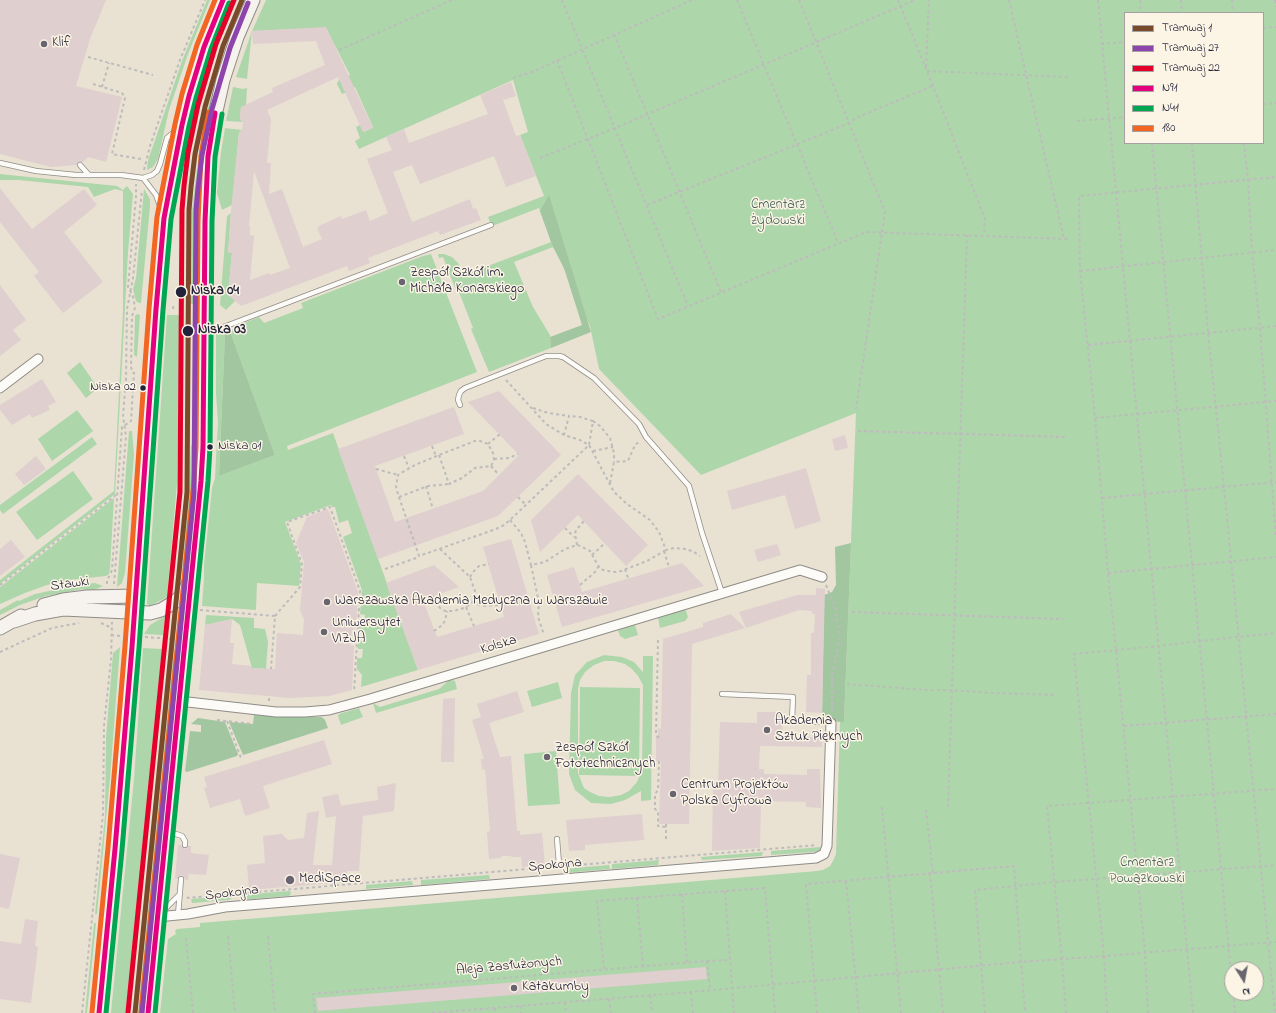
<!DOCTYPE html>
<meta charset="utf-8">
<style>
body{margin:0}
#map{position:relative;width:1276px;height:1013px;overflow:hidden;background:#e9e2d2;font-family:"Indie Flower",sans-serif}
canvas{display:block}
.legend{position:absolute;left:1124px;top:12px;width:140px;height:132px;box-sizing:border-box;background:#fcf5e5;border:1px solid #a5a1a1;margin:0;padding:5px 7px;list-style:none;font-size:12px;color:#22223b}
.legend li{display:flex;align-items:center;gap:8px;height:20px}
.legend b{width:20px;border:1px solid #a5a1a1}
.north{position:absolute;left:1224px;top:961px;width:40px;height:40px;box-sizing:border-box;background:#fcf5e5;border:1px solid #a5a1a1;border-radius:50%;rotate:169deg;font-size:11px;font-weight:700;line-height:16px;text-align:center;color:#22223b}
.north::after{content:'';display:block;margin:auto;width:14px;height:18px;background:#686570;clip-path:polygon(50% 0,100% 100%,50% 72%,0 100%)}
</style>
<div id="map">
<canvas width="1276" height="1013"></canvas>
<ul class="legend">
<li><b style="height:5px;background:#7a4b2a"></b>Tramwaj 1</li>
<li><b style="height:5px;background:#8e44ad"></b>Tramwaj 27</li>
<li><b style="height:5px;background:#e4002b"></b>Tramwaj 22</li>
<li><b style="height:5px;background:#e5007d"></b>N91</li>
<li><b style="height:5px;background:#00a651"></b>N41</li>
<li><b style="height:5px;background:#f26522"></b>180</li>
</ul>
<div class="north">N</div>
</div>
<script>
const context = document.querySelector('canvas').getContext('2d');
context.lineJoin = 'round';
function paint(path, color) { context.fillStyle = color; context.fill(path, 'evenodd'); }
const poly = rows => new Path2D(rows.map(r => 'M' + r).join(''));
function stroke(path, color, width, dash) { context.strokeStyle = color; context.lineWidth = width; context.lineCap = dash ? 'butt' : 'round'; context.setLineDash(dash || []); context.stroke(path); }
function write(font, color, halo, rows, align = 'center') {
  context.font = font + ' "Indie Flower",sans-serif'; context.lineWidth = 3; context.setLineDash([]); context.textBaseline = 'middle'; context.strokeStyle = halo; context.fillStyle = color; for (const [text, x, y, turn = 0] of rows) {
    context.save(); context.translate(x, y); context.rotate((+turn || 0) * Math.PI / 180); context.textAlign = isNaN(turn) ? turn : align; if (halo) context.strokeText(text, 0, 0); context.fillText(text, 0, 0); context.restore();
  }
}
const green = poly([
 [207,0,210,0,188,54,169,110,158,159,153,167,147,170,148,160,153,146,182,61],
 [266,0,1276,0,1276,1013,160,1013,168,939,176,934,175,931,177,929,200,927,200,923,817,871,823,870,830,866,833,861,836,854,840,722,844,722,856,413,701,475,599,369,590,326,551,240,553,247,514,262,533,307,550,335,551,348,489,372,471,329,473,328,459,292,457,293,443,257,439,258,438,254,444,254,452,257,458,263,464,275,551,242,539,208,495,225,490,222,488,217,544,196,520,135,528,132,513,80,359,149,355,141,360,138,356,127,360,125,364,132,373,127,355,87,345,91,345,93,342,94,337,84,338,81,350,75,326,28,252,31,247,79,236,77,252,31],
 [1125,13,1263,13,1263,143,1125,143],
 [1232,969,1256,969,1256,993,1232,993],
 [217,77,208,114,201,161,199,197,198,304,191,304,192,211,197,167,206,114],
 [233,87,243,89,247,88,246,105,241,107,240,119,243,122,226,121],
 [225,128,242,130,239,133,232,205,222,210,217,193,221,152],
 [0,174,117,186,123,190,127,186,133,194,128,252,115,494,0,584,0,580,114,491,123,312,123,191,115,189,94,197,88,187,18,180,0,180],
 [144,189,150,199,150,206,141,303,139,303,136,301,133,289,136,278],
 [231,213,228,253,232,253,228,295,236,300,226,310,220,305,227,216],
 [431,254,477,372,287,446,288,450,333,433,418,670,361,687,362,675,357,669,357,658,362,658,363,649,358,649,358,641,363,641,363,632,359,632,359,623,364,623,365,615,360,614,362,590,343,537,352,533,348,520,339,523,335,507,332,507,331,505,285,522,301,564,299,586,257,583,256,610,202,606,204,578,204,565,212,488,215,478,218,422,216,394,216,334,230,329,225,334,219,476,275,455,230,331,237,329,237,326,259,317,264,323,303,308,301,303,423,256],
 [137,314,140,315,137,357,134,355,135,316],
 [167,315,180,315,177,484,167,597,150,606,147,604],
 [80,362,98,388,86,398,67,373],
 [77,410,93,431,52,461,38,439],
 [129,431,132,431,134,454,125,573,122,583,117,587],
 [92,437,97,444,3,514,0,510,0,505],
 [191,445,196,445,184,571,182,571,189,496],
 [73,471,93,499,37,540,16,512],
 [114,498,110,568,109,574,106,576,69,580,47,585,25,593,0,604,0,587],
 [95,583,103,586,90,592,85,591,83,589,46,596,20,605,0,615,0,610,18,600,19,601,35,594,77,585],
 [684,610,686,611,688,617,685,621,660,628,658,618],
 [206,615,254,618,254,628,265,629,268,642,266,669,252,668,240,625,232,619,205,625],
 [165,616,163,635,144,634,150,625],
 [635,625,638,635,625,639,620,636,618,630],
 [120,647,110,778,97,914,95,914,105,816,106,737,113,653],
 [143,648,162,649,126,1013,111,1013,134,779],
 [174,650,176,650,140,1013,138,1013],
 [604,655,622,657,634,662,643,672,643,656,653,656,651,800,641,801,641,791,625,800,611,804,591,803,575,790,569,774,571,693,575,675,587,662],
 [604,661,614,661,625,664,632,669,638,676,643,685,643,690,642,768,640,775,637,782,629,791,621,795,610,797,599,796,590,792,584,788,578,773,578,689,580,680,585,672,594,665],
 [452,680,455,681,457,689,376,713,373,703,380,707,439,689,448,681],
 [558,682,562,698,532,707,527,691],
 [580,687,640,688,639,776,579,775],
 [359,708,363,717,341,725,338,716,339,714],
 [556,751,560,804,528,806,524,754],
 [821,847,819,851,814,852,771,855,771,851],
 [763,852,762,856,702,860,701,857],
 [659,860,658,865,612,869,612,864],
 [609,865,610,869,565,873,563,872,563,869],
 [489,875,490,879,421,885,421,880],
 [412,881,413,885,366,889,366,885],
 [290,891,291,894,289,896,240,900,239,895],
 [232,896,232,898,229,900,192,903,191,899],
 [94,923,96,923,87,1013,85,1013]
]);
const forest = poly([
 [549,195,591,332,551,348,550,337,582,325,564,268,553,247,540,211],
 [230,331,275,455,219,476,225,334],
 [851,543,844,722,840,722,822,719,824,595,832,592,836,585,835,547],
 [254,715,286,717,322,717,325,720,328,728,243,755,229,722,253,724],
 [198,718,225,722,238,754,237,756,187,772,185,771,190,731,201,732,201,725,191,724]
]);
const building = poly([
 [0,0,106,0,90,39,76,86,122,97,106,162,88,157,83,162,78,162,76,165,51,167,0,154],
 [326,27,373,128,363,132,338,77,267,110,271,119,267,163,271,163,269,194,282,189,303,247,322,239,317,228,319,227,319,226,341,216,342,219,366,210,370,221,388,213,367,159,392,150,386,137,404,129,409,143,488,114,480,95,511,82,516,96,503,100,516,136,520,135,536,176,506,187,494,156,420,184,412,165,393,172,412,222,470,199,473,209,476,208,481,220,440,235,438,231,368,258,370,263,349,271,347,266,241,306,228,295,232,253,228,253,231,211,239,133,242,130,243,122,240,119,241,107,273,92,272,88,325,65,316,41,253,44,252,31],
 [254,171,290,268,270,275,269,273,250,280,254,236,250,235,250,226,249,226],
 [0,188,32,229,84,189,97,205,64,232,103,282,63,313,34,276,39,272,0,222],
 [0,285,26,320,13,330,21,340,0,356],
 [42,379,56,402,48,406,50,410,32,418,30,414,12,425,0,410,0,405],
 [499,391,561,455,498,516,378,559,338,449,454,407,464,434,375,466,395,522,483,491,519,455,468,402],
 [845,435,848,448,835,451,832,439],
 [36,456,46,469,24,485,15,474],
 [806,468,821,521,795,529,785,495,732,510,727,491],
 [578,474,648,545,626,566,578,515,540,552,531,520],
 [328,509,358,592,356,627,352,631,350,645,354,646,352,690,329,696,290,698,199,690,205,625,232,619,230,643,234,643,232,664,252,666,252,668,275,669,277,633,303,635,304,619,300,610,304,562,296,543,307,517],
 [511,539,539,634,418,670,386,583,434,565,459,587,423,600,437,637,504,617,483,547],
 [11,540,25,557,0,576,0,549],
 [777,544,781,555,758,562,754,550],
 [682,563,704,586,562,627,547,575,574,567,582,592],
 [816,588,825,589,822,713,806,712,807,675,811,675,811,633,814,633,815,614,812,614,812,611,799,610,746,628,739,612,797,595,816,595],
 [731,614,745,628,692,644,689,824,659,824,661,761,656,761,656,737,658,737,658,728,661,729,663,639,703,627,703,623],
 [517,691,524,712,489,723,500,757,511,756,517,831,520,831,520,835,542,833,545,866,522,867,521,857,513,857,509,856,502,856,500,858,489,859,487,832,490,831,485,769,482,770,481,759,484,759,472,720,481,717,477,704],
 [455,698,454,762,441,762,443,699],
 [757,712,783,712,782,737,822,737,822,747,760,746,759,769,764,769,764,774,807,775,807,769,820,769,821,808,806,807,806,802,763,801,763,806,761,806,760,848,712,851,713,783,718,783,720,722,757,723],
 [324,740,332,764,263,786,270,808,245,816,240,799,210,808,204,788,207,787,204,777],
 [396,783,394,811,363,816,359,871,347,871,346,882,249,890,247,865,265,863,263,836,282,834,288,840,304,838,307,813,319,811,313,865,332,865,336,816,326,818,322,797,338,794,341,806,352,804,378,800,377,787],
 [642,814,644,840,585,845,585,850,569,851,566,820],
 [178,845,181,845,185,849,189,846,191,846,191,853,209,855,206,875,189,874,188,880,185,880,184,877,182,875,179,876,177,879,175,879],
 [0,854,20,858,9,909,0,907],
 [25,919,38,921,35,946,38,947,31,1003,0,999,0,941,21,944],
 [706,967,707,979,318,1011,316,998]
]);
const path = poly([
 [562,0,688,306],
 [737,0,838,243],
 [799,0,885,212,856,409],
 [898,0,933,86,985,219,984,235],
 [1009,0,1064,239],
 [1098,0,1193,1013],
 [1140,0,1141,13],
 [1181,0,1182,13],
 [1232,0,1233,13],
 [1275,0,1276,7],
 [1263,28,1276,27],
 [614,34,721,292],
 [1101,44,1125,42],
 [339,50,452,0],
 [88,57,153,75],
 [557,60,658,319,866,232,1070,239],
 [926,67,929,0],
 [927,71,1070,77],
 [513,78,532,72,692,0],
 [93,84,122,93,125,98,112,154,141,159],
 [102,87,109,63],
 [1263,104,1276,103],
 [1077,121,1125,117],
 [1152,143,1232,985],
 [1192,143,1208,332,1224,487,1275,1013],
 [1244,143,1248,180,1252,252,1260,327,1276,538],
 [540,158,615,128,915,0],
 [144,170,150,146,180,60,205,0],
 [647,205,798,144,849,123,858,117,933,86],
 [1080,271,1276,250],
 [173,309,174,303],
 [1088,345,1276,326],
 [506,380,546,424,564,435,580,440,589,445,614,492,627,504,650,520,659,532,666,550,674,548,686,549,694,552,700,556],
 [533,408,548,413,569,416,564,435],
 [1095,418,1276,401],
 [593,421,600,426,610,438,614,453,614,462],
 [858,431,1067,437],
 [488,444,500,434],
 [432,446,436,456],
 [593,451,613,447],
 [439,455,449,484,462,478,475,468,491,466,494,460,493,453,488,444,480,441,475,441,439,455,415,465,398,475,396,486,397,491,419,556,496,529,504,525,510,520,589,445,593,421,580,417,569,416],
 [404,456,409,468],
 [494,459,509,458,518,454],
 [491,466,499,475],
 [376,469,398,475],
 [610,483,614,462,628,461,635,445,640,441],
 [426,486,433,509],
 [399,497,428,486,449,484],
 [518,497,526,505],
 [1102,498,1276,482],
 [510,520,521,533,525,542,531,565,545,562,565,549,577,545,580,546,590,551,600,569,607,571,616,572,621,571,647,561,666,550],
 [565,528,574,537],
 [577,545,575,534,576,530,584,521],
 [664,551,669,567],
 [592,555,605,543],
 [531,565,539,603,538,617,544,635],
 [385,569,419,557],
 [625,569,628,578],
 [1108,573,1276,557],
 [470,577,473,572,479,566,489,564],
 [107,584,107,580,110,575,112,570,122,427,131,421,134,373,132,372,131,366,132,316,135,308,133,296,128,287,136,196,136,184],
 [114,584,126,436,123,416,126,379,127,309,133,278,142,190],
 [0,585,116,495],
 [580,585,595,572,598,567],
 [826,585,835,607,840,638,832,675,832,714],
 [433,596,437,604,440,608,445,611,454,611,464,608,472,603,475,591,470,577,440,549],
 [472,602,482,606,501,605],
 [466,607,474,626],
 [200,610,275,616,271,669],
 [852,612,1063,619],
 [275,616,300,587,302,564,287,522,330,507,360,591,354,692],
 [101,623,112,628],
 [434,631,441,626,445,621,447,611],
 [111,635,121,636],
 [145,637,173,639],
 [658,640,656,735,659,738],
 [0,652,52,628,79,623],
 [847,684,927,690,952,690,991,693,1056,695],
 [269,701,269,696],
 [217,720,252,724],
 [227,721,241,758],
 [1124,726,1276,714],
 [659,761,658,790,655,794,655,809,658,811,658,826,666,827],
 [882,807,901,1013],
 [948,807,967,235],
 [926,810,933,873],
 [666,839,666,824],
 [566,866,816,845],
 [930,873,943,1013],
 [846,881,859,1013],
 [725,891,734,1013],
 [682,894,687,962],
 [187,897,188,898,551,867],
 [637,898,643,966],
 [228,936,235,1013],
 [268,936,275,1013],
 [186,938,193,1013],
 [707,961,710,990],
 [604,969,597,901,765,888,775,1013],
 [691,992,693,1013],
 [1233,993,1235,1013],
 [650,995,652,1013],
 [609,999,611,1013],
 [565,1002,566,1013],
 [520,1006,521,1013],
 [495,1008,495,1013],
 [82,1013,103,814,104,726,111,659,112,622],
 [315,1013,313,994,707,961,730,960],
 [432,1013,691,992,1021,962,1104,956,1276,942],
 [817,1013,806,884,1014,866,1025,1013],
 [985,1013,975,890,1054,882,1276,865],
 [1066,1013,1062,960,1047,806,1276,789],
 [1107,1013,1104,956,1074,654,1159,646,1200,641,1276,633],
 [1148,1013,1145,953,1116,650,1108,573,1095,418,1080,271,1079,196,1276,177]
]);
const lane = poly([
 [0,163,36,171,76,175,121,175,143,178,152,175,157,171,160,164,167,138,179,128],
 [80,165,89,175],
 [143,178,156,195,162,211],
 [206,330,213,331,491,225],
 [460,405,458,400,459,395,461,391,465,388,546,356,559,356,563,357,594,378,639,424,646,437,689,486,702,533,722,593],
 [722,694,793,697,792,721,822,722],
 [166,833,176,834,182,836,185,841,185,845],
 [557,839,559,864],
 [161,913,180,894],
 [178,915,181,879]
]);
const street = poly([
 [0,388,38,359],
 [179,701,276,712,305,712,329,710,370,699,800,570,822,577],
 [157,917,188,914,225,907,816,858,824,854,827,846,831,723]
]);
const secondary = poly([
 [44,605,63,600,87,597,136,596],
 [14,621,35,614,63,609,150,613,161,610,176,601,184,593,189,582],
 [0,628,21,616],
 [99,1013,115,849,132,647,156,309,164,218,182,125,189,96,204,47,223,0],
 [148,1013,201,481,203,447,205,221,208,156,216,111,223,80,237,37,253,0]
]);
const bus1 = poly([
 [99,1013,115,849,132,647,156,309,164,218,182,125,189,96,204,47,223,0],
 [148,1013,201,481,203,447,205,221,208,156,215,113]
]);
const bus2 = poly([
 [106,1013,122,850,139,648,163,310,171,219,189,126,196,98,211,49,229,3],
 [155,1013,208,481,210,447,212,221,215,157,222,114]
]);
const bus3 = poly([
 [92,1012,108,848,125,646,149,309,157,217,175,124,182,94,197,45,215,0],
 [141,1012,194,480,196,447,198,221,201,156,208,112]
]);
const tram1 = poly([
 [135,1013,187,492,189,210,191,187,195,154,205,107,223,46,242,0]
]);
const tram2 = poly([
 [142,1013,194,493,196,210,198,188,202,155,212,109,230,48,248,3]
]);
const tram3 = poly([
 [128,1012,180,492,182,210,184,186,188,153,198,105,216,44,234,0]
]);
const markers = [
 [44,44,4,"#686570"],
 [402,282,4,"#686570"],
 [181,292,6,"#22223b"],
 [188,331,6,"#22223b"],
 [143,388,3.5,"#22223b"],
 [210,447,3.5,"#22223b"],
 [327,602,4,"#686570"],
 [324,632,4,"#686570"],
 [767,730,4,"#686570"],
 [547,757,4,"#686570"],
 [673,794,4,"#686570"],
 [290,880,5,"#686570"],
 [514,988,4,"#686570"]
];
const busNames = [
 ["Niska 02",136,388],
 ["Niska 01",218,447,"left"]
];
const poiNames = [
 ["Klif",52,44],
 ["Zespół Szkół im.",410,274],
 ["Michała Konarskiego",410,290],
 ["Warszawska Akademia Medyczna w Warszawie",335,602],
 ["Uniwersytet",332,624],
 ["VIZJA",332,640],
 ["Akademia",775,722],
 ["Sztuk Pięknych",775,738],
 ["Zespół Szkół",555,749],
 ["Fototechnicznych",555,765],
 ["Centrum Projektów",681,786],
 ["Polska Cyfrowa",681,802],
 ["MediSpace",299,880],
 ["Katakumby",522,988]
];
const parkNames = [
 ["Cmentarz",778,206],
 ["żydowski",778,222],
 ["Cmentarz",1147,864],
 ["Powązkowski",1147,880]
];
const stopNames = [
 ["Niska 04",191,292],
 ["Niska 03",198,331]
];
const streetNames = [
 ["Stawki",70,585,-8],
 ["Kolska",499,646,-17],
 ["Spokojna",555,866,-5],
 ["Spokojna",232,894,-7],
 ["Aleja Zasłużonych",509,967,-5]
];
paint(green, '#aed6ab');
paint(forest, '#a1c6a0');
paint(building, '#dfcfce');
stroke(lane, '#8f8c87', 6);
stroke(street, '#8f8c87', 11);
stroke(secondary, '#8f8c87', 15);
stroke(path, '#bdbbbb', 2, [3, 3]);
stroke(lane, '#fcfbf8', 4.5);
stroke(street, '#fcfbf8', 9);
stroke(secondary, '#f6f2ee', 13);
stroke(bus1, '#e5007d', 5);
stroke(bus2, '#00a651', 5);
stroke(bus3, '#f26522', 5);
stroke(tram1, '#7a4b2a', 5);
stroke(tram2, '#8e44ad', 5);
stroke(tram3, '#e4002b', 5);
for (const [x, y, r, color] of markers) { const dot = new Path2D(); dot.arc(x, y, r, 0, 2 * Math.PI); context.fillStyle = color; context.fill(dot); stroke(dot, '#fcf5e5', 1.5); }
write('13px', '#22223b', '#fcf5e5', busNames, 'right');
write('14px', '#22223b', '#fcf5e5', poiNames, 'left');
write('14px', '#425e57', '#fcf5e5', parkNames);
write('bold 14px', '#22223b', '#fcf5e5', stopNames, 'left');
write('14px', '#22223b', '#fcf5e5', streetNames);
</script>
